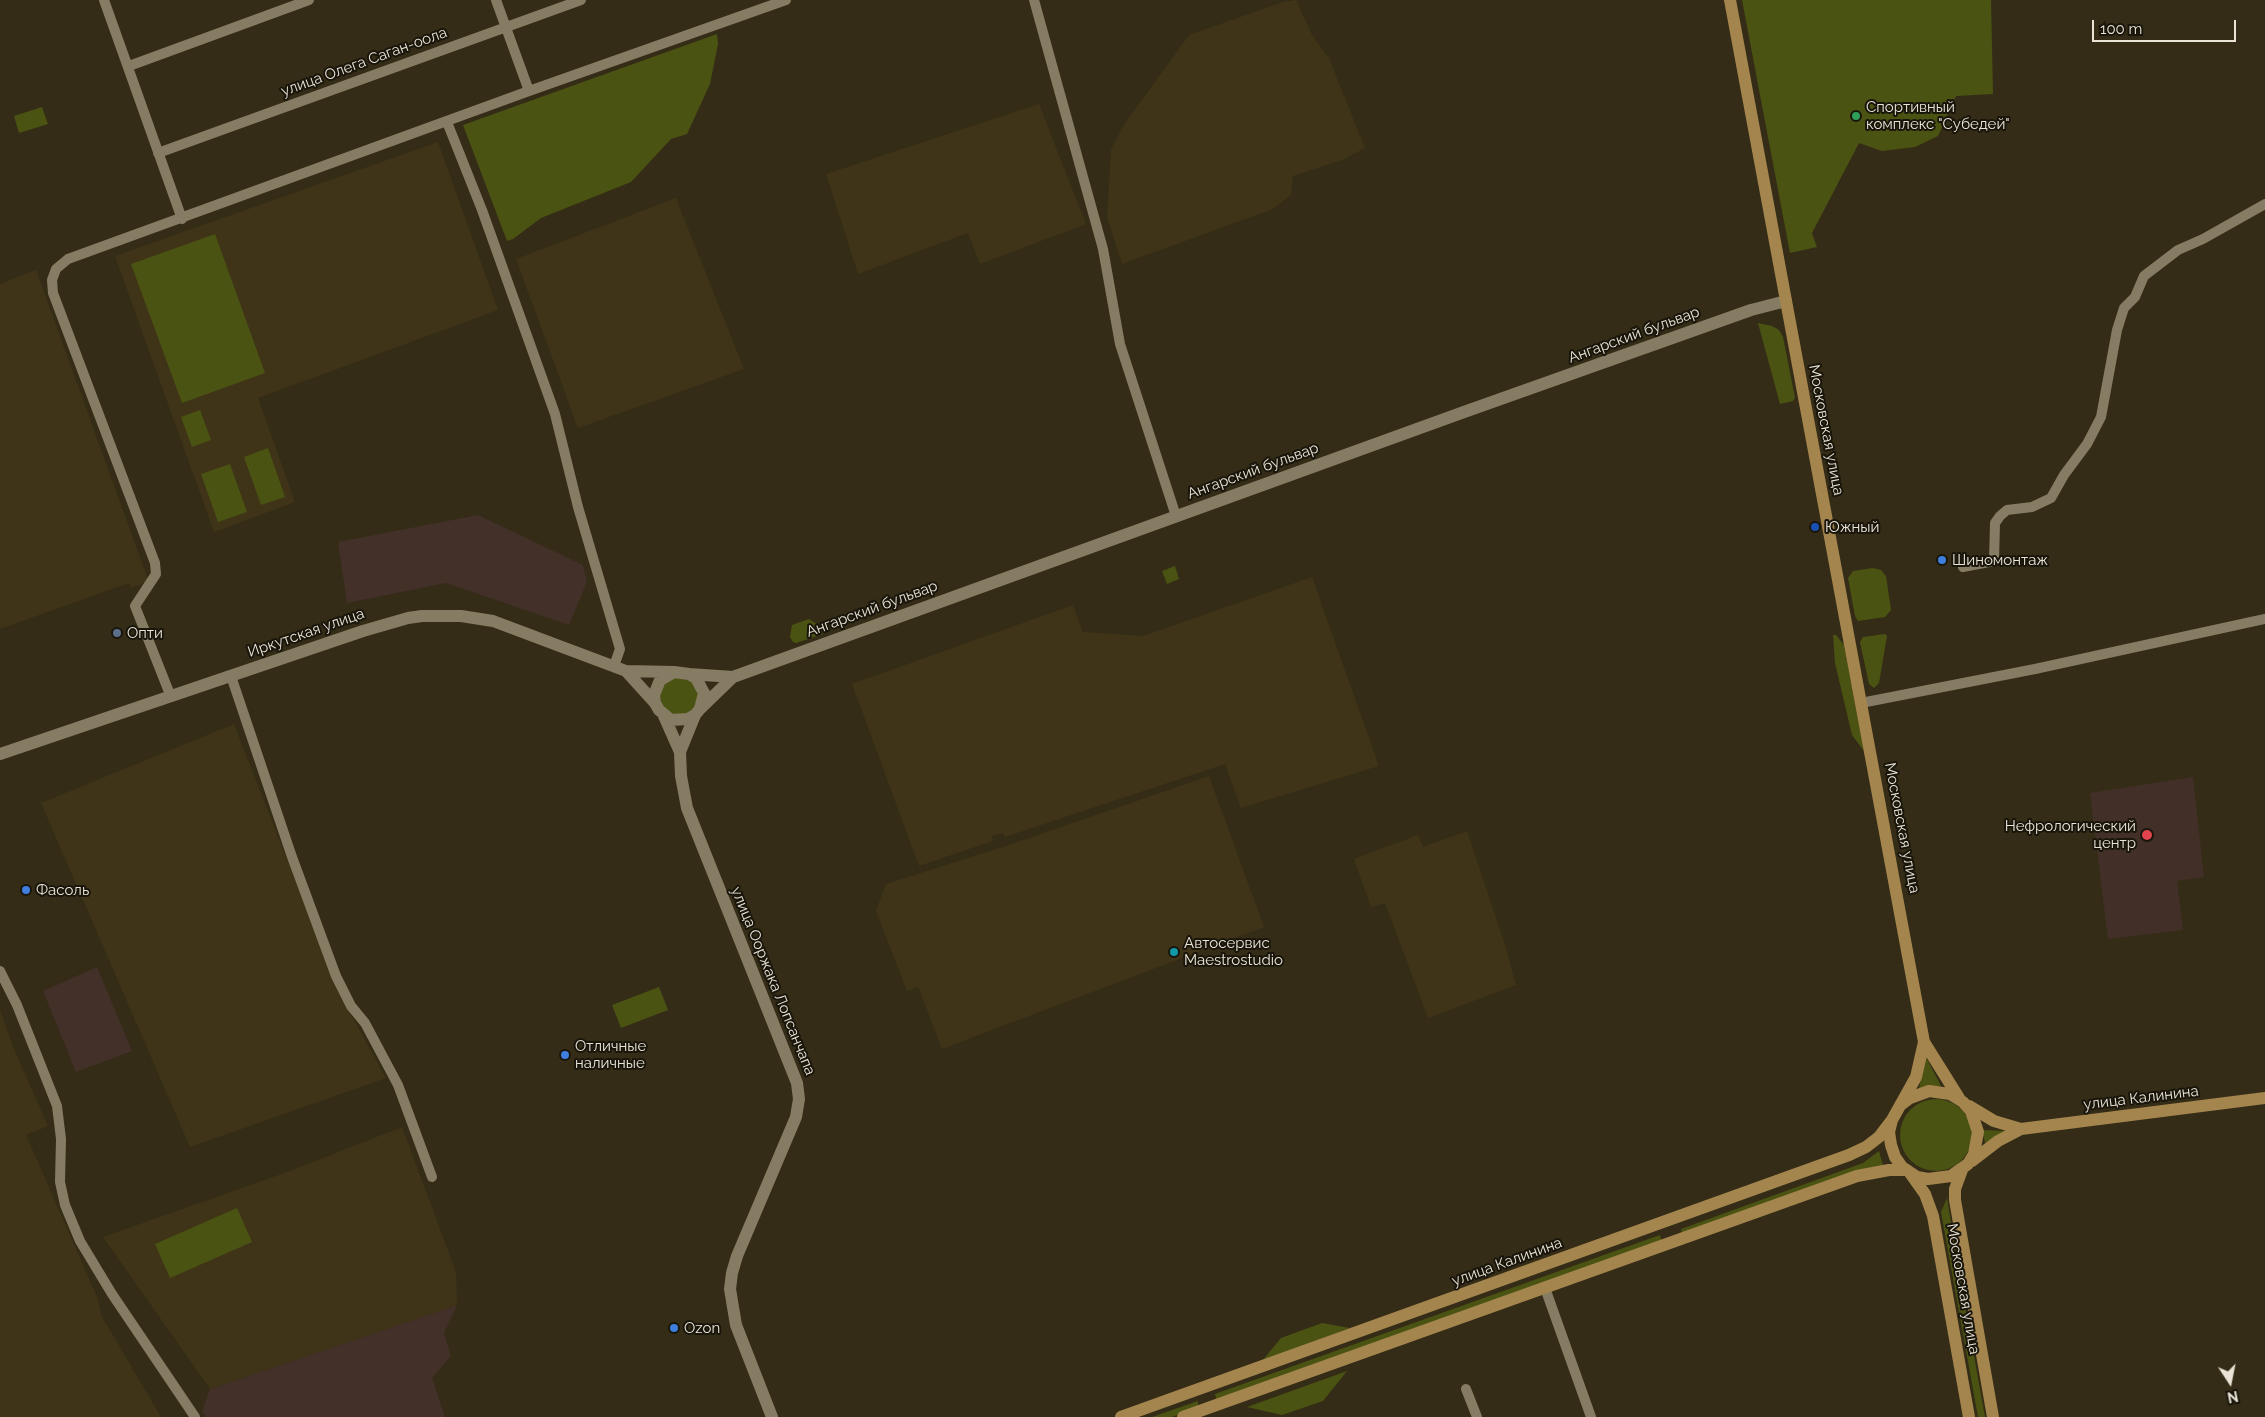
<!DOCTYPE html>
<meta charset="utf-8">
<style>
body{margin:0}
#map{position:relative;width:2265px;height:1417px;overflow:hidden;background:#342c16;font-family:Raleway,sans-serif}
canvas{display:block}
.north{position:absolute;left:2205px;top:1357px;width:50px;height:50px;-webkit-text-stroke:4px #19150b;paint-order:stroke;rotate:169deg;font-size:14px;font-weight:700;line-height:20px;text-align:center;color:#e9e4d6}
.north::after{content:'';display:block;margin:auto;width:18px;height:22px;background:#e9e4d6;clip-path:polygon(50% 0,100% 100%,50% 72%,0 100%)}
.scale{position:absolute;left:2092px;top:20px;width:144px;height:22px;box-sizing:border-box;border:2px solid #e9e4d6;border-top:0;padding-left:6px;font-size:15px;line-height:18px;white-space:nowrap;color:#e9e4d6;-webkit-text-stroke:4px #19150b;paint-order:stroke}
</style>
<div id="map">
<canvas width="2265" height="1417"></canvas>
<div class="north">N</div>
<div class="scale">100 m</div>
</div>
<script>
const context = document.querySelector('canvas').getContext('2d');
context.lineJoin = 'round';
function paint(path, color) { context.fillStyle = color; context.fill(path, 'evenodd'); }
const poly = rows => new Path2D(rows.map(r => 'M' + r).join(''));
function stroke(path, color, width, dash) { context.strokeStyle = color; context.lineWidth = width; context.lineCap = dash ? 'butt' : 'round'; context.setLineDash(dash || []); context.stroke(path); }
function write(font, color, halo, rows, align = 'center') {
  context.font = font + ' Raleway,sans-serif'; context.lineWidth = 4; context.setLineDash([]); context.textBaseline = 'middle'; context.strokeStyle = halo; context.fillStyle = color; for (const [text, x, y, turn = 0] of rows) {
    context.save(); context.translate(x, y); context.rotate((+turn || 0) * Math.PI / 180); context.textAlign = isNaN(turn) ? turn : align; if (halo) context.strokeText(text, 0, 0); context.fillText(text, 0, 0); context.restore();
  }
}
const commercial = poly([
 [478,515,583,565,587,582,569,625,446,583,347,603,338,542],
 [97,967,132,1051,76,1072,43,991],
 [457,1305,444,1333,451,1356,432,1378,445,1417,206,1417,202,1411,210,1389]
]);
const built = poly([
 [1296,0,1312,35,1329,58,1365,148,1342,160,1293,176,1291,195,1273,209,1122,264,1107,217,1111,150,1125,123,1189,35,1283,2],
 [1039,104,1086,224,980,264,968,233,858,274,826,174],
 [438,142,498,310,258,398,295,502,214,532,115,256],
 [676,198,744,369,578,428,516,259],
 [36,270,149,582,131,588,129,583,0,629,0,284],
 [1312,577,1379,766,1241,808,1225,764,1005,837,1003,833,992,836,993,841,919,866,852,684,1073,605,1083,632,1143,636],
 [234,724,339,993,386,1078,190,1147,41,803],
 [1209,776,1264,927,942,1049,918,987,907,991,876,911,886,884,1006,846],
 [1467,831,1505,945,1516,985,1428,1018,1385,903,1371,907,1354,859,1418,835,1423,847],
 [0,1010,14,1049,48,1126,26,1135,98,1299,101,1315,161,1417,0,1417],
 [402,1127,456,1272,457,1305,210,1389,103,1237,290,1171]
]);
const medical = poly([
 [2193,777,2204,877,2177,881,2183,930,2108,939,2090,793]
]);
const green = poly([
 [1742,0,1991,0,1993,94,1956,96,1938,136,1915,147,1882,151,1859,143,1812,233,1817,247,1790,253],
 [717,34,718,44,710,84,687,134,671,139,631,182,541,218,513,239,507,241,463,125],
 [42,107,48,124,19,133,14,116],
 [215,234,265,373,182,403,131,264],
 [1758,323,1772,326,1779,330,1783,337,1795,398,1793,401,1780,404],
 [200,410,211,440,192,447,181,417],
 [268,448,285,497,261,505,244,457],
 [230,464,247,512,218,522,201,474],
 [1175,566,1179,579,1167,584,1162,571],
 [1873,568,1881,570,1886,576,1891,610,1885,617,1858,621,1855,616,1848,578,1853,571],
 [809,619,823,628,823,634,796,643,793,642,790,637,792,625],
 [1885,634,1887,636,1879,683,1874,688,1869,684,1860,642,1863,637],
 [1833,635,1836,635,1844,645,1864,751,1852,735,1835,663],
 '660 696a19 19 0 1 1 38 0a19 19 0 1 1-38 0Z',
 [659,987,668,1010,621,1028,612,1005],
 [1926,1057,1941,1086,1919,1088],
 '1900 1135a36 36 0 1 1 72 0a36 36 0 1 1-72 0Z',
 [1982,1130,2009,1131,1985,1143],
 [1879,1151,1884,1169,1682,1234,1681,1229,1863,1163],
 [1947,1198,1964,1300,1985,1417,1978,1417,1941,1212],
 [237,1208,252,1242,170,1278,155,1244],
 [1660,1235,1662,1242,1217,1401,1215,1394],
 [1322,1323,1350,1328,1262,1361,1281,1338],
 [1347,1371,1323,1401,1282,1415,1247,1407],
 [1198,1401,1198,1407,1172,1417,1152,1417]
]);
const minor = poly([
 [104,0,182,219],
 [496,0,529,91],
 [1034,0,1103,249,1120,344,1176,516],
 [129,66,309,0],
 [447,122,482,210,555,414,578,507,620,649,614,666],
 [158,153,581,0],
 [1963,567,1994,561,1995,523,2000,516,2007,510,2032,507,2051,498,2064,475,2087,444,2101,417,2117,330,2124,308,2135,297,2144,276,2178,250,2203,239,2265,204],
 [231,676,292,857,336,976,351,1006,365,1023,398,1085,432,1177],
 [171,697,135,606,156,574,155,563,53,293,52,280,56,269,68,259,529,91,786,0],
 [1861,703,2035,669,2265,619],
 [0,971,17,1005,57,1106,61,1139,60,1182,65,1205,80,1241,112,1294,195,1417],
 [1545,1288,1591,1417],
 [1466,1389,1477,1417]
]);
const tertiary = poly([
 [626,671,655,703,659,710,671,720,688,719,695,715,700,709,704,693,696,678,689,674,674,672,660,680,654,695,655,703],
 [689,674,733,677],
 [700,709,733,677,1464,412,1751,310,1786,301],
 [664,716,680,752,681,776,687,808,797,1083,799,1099,796,1117,737,1256,732,1273,730,1289,736,1325,772,1417],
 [680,752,695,715],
 [0,754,363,631,408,618,422,616,461,616,493,621,626,671,674,672]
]);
const secondary = poly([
 [1730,0,1924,1042,1959,1098],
 [1902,1104,1910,1098,1929,1091,1950,1094,1963,1102,1971,1111,1978,1132,1974,1154,1968,1164,1951,1176,1928,1179,1917,1177,1902,1167,1895,1157,1891,1145,1889,1132,1892,1120,1916,1077,1924,1042],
 [1969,1106,1994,1121,2021,1129],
 [1972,1161,1998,1141,2021,1129,2265,1098],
 [1962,1170,1955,1189,1955,1200,1993,1417],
 [1910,1173,1925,1194,1933,1216,1969,1417],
 [1121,1417,1849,1155,1866,1147,1879,1137,1892,1120],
 [1183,1417,1857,1176,1889,1170,1907,1170]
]);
const markers = [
 [1856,116,5,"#2e9e5b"],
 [1815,527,5,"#1a4fb4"],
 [1942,560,5,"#3f7fe0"],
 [117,633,5,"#5c6f8a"],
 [2147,835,6,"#e0444e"],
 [26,890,5,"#3f7fe0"],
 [1174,952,5,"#0f9aa8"],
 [565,1055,5,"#3f7fe0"],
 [674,1328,5,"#3f7fe0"]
];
const streetNames = [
 ["улица Олега Саган-оола",364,62,-20],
 ["Ангарский бульвар",1634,335,-20],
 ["Московская улица",1826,430,79],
 ["Ангарский бульвар",1253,471,-20],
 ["Ангарский бульвар",872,609,-20],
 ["Иркутская улица",306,633,-19],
 ["Московская улица",1902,828,79],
 ["улица Ооржака Лопсанчапа",773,981,68],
 ["улица Калинина",2141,1098,-7],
 ["улица Калинина",1507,1262,-20],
 ["Московская улица",1963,1289,80]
];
const poiNames = [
 ["Спортивный",1866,107],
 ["комплекс \"Субедей\"",1866,124],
 ["Южный",1825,527],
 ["Шиномонтаж",1952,560],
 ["Опти",127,633],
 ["Нефрологический",2136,826,"right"],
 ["центр",2136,843,"right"],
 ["Фасоль",36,890],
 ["Автосервис",1184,943],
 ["Maestrostudio",1184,960],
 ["Отличные",575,1046],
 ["наличные",575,1063],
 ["Ozon",684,1328]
];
paint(commercial, '#423029');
paint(built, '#3f3417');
paint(medical, '#423028');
paint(green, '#4b5313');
stroke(minor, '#867c64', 10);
stroke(tertiary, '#867c64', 12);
stroke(secondary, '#a4854e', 12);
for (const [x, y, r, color] of markers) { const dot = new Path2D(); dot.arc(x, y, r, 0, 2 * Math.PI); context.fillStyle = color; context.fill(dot); stroke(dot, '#19150b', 2); }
write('15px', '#e9e4d6', '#19150b', streetNames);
write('15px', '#e9e4d6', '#19150b', poiNames, 'left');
</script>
